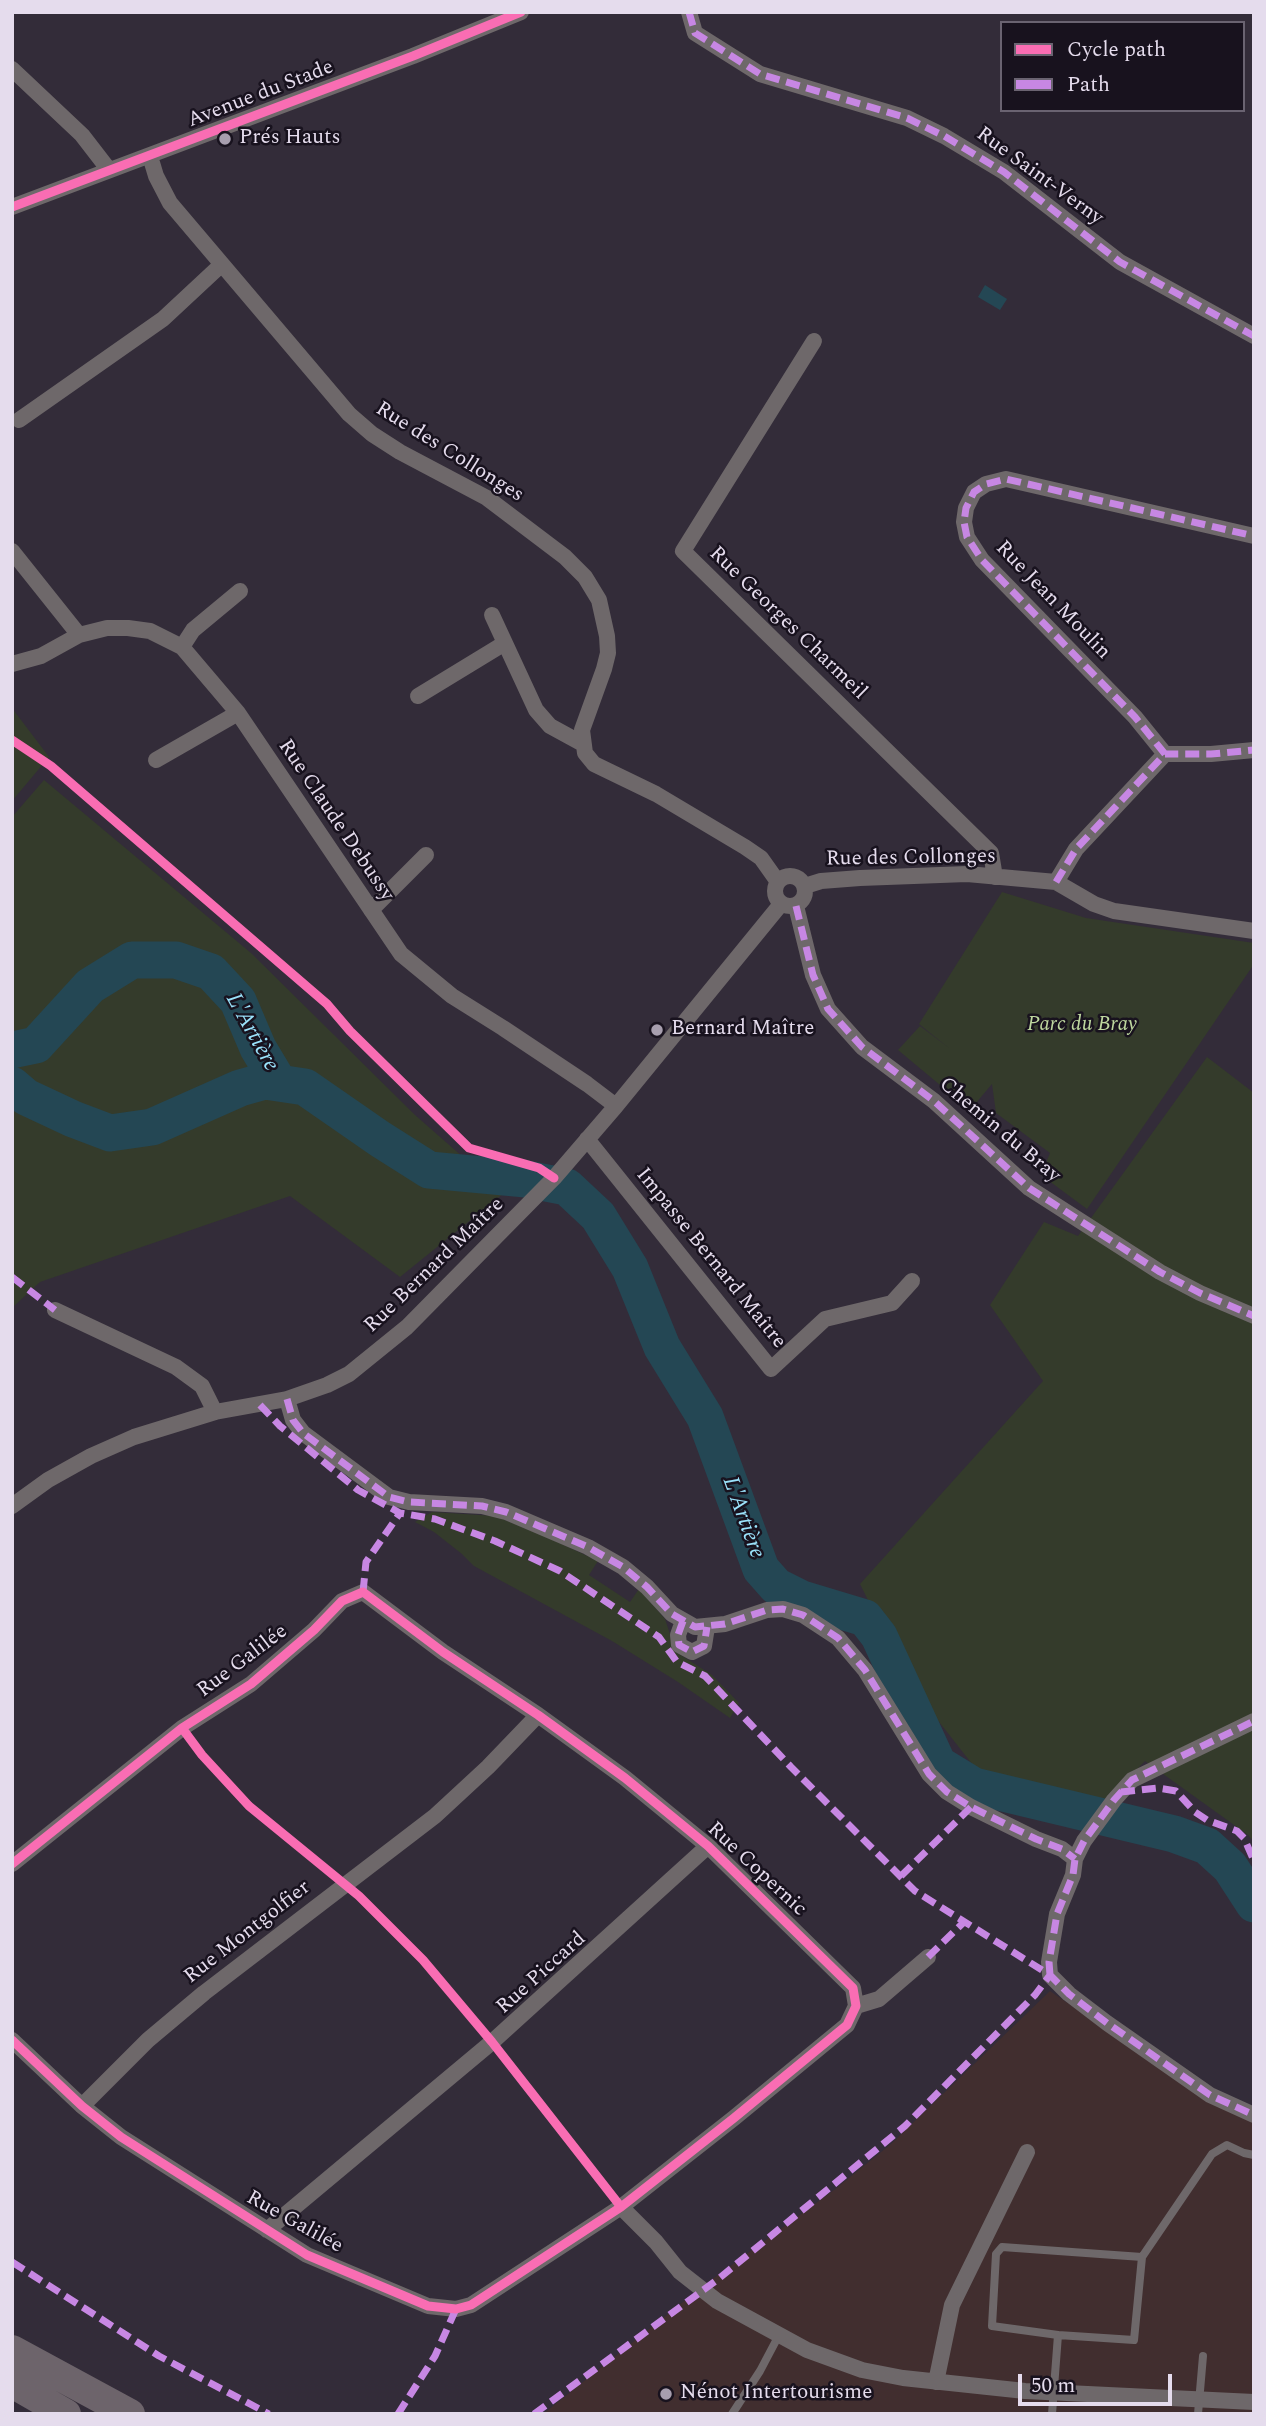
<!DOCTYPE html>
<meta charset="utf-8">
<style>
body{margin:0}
#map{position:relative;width:1266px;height:2426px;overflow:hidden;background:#332c39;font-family:Spectral,serif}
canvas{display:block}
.frame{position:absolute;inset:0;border:14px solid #e5dced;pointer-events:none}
.legend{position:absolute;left:1000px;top:21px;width:245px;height:91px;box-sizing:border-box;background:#18121e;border:2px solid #6a6371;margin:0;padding:9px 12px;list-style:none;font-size:21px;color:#e5dced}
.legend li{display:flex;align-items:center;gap:14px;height:35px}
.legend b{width:35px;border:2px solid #6a6371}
.scale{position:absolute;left:1018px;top:2374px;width:154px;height:32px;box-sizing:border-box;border:4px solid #e5dced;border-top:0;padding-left:9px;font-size:21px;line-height:24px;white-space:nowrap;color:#e5dced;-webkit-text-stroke:5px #18121e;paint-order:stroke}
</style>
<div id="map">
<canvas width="1266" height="2426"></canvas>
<div class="frame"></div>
<ul class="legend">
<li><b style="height:9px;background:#f96db3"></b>Cycle path</li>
<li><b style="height:9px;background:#c787e3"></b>Path</li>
</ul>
<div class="scale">50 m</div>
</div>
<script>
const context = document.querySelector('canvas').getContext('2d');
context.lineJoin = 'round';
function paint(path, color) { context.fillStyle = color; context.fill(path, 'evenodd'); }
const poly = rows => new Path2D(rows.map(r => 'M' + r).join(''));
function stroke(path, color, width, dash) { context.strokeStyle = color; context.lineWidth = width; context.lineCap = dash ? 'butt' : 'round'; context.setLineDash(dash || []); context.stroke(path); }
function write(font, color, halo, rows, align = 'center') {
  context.font = font + ' Spectral,serif'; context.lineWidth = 5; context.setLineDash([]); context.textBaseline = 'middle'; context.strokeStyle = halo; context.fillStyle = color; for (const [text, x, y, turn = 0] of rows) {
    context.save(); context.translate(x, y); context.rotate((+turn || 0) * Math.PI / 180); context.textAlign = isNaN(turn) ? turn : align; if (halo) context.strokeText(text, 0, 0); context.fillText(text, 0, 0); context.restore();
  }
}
const industrial = poly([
 [1050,1991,1216,2104,1254,2122,1254,2414,543,2414,703,2286,834,2190,891,2144]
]);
const green = poly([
 [12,708,49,757,12,801],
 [44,780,251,953,415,1115,504,1193,400,1277,290,1196,40,1282,12,1308,12,817],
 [1002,892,1086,918,1254,943,1254,964,1087,1209,1041,1175,1050,1153,996,1113,992,1084,970,1110,898,1050,920,1026,949,1048,919,1024],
 [1207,1057,1254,1093,1254,1842,1248,1835,1145,1761,1082,1826,983,1778,911,1686,860,1584,1043,1381,990,1305,1044,1222,1078,1236],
 [432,1512,495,1516,547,1537,598,1561,589,1575,630,1602,639,1589,665,1619,676,1652,712,1675,739,1703,730,1718,678,1682,612,1641,474,1566,462,1554,434,1532,415,1522]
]);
const water = poly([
 [985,285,1007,299,1000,310,978,297]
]);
const river = poly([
 [12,1050,36,1045,90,986,132,960,176,960,211,972,238,1001,258,1048,279,1083],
 [12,1085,26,1097,73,1119,110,1133,152,1127,240,1088,265,1081,305,1087,380,1139,429,1170,526,1179,567,1187,598,1216,630,1268,662,1347,705,1417,761,1569,776,1586,802,1599,865,1618,879,1636,938,1764,974,1786,1174,1834,1207,1846,1230,1867,1254,1904]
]);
const lane = poly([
 [1058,2335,992,2326,996,2254,1002,2247,1142,2257],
 [732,2414,760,2371,779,2335],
 [1052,2414,1058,2335,1134,2340,1142,2257,1212,2154,1227,2145,1244,2153,1254,2155],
 [1198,2414,1203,2356]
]);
const street = poly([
 [689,12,695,33,760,74,907,118,944,136,1004,172,1120,262,1254,336],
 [12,69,82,135,109,170],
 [150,156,156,176,170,203,349,414,372,434,400,452,487,498,565,557,585,577,599,600,607,636,608,653,604,669,582,730,585,753,594,764,656,794,745,847,761,858,778,882],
 [12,207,413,56,521,12],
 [814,341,683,551,991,853,995,877],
 [19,420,163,319,221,265],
 [12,551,79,635],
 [492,615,536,710,550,726,583,744],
 [182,647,193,630,240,591],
 [12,664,41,656,79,635,107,628,128,628,150,631,182,647,238,713,401,954,452,996,503,1028,587,1084,616,1106],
 [418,696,505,643],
 [1165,754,1135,717,982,560,967,537,964,522,966,508,974,492,986,484,1006,479,1254,536],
 [156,760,238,713],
 '775 891a15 15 0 1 1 30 0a15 15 0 1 1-30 0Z',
 [1056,882,1076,849,1165,754,1211,754,1254,750],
 [805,886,821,881,860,878,967,874,1056,882,1094,904,1114,911,1254,931],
 [796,906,813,975,828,1009,862,1047,934,1101,1029,1188,1160,1272,1200,1293,1254,1316],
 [371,910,426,855],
 [587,1139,771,1369,825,1319,892,1303,912,1281],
 [55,1310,176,1367,202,1386,215,1412],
 [287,1399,293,1420,303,1433,389,1497,409,1502,482,1506,506,1512,588,1547,623,1567,647,1587,672,1614,695,1627,725,1624,767,1610,783,1609,803,1615,838,1638,865,1670,929,1774,947,1792,971,1807,1036,1839,1062,1849,1075,1859],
 [12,1506,48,1480,91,1456,134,1437,215,1412,287,1399,327,1385,349,1374,407,1327,554,1178,616,1106,781,904],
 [683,1621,678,1635,679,1645,692,1652,704,1646,707,1627],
 [1254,1721,1132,1780,1114,1800,1084,1841,1075,1859,1073,1875,1057,1914,1049,1962,1050,1975,1069,1994,1107,2023,1210,2095,1254,2115],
 [12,1864,182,1728,251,1684,314,1630,342,1601,363,1592,443,1652,538,1715,625,1778,708,1846,853,1988,856,2006,847,2025,734,2118,621,2207,471,2305,456,2309,428,2306,307,2255,121,2137,82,2106,12,2040],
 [856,2006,879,1999,928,1957],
 [82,2106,148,2040,204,1993,435,1816,488,1767,538,1715],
 [621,2207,656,2242,680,2272,717,2301,807,2350,862,2370,903,2378,1025,2391,1254,2402],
 [267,2230,492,2042,708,1846],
 [936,2382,952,2305,1027,2152]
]);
const highway = poly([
 [12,2350,130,2414],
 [12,2383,66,2414]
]);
const quiet = poly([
 [689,12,695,33,760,74,907,118,944,136,1004,172,1120,262,1254,336],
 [1165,754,1135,717,982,560,967,537,964,522,966,508,974,492,986,484,1006,479,1254,536],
 [1056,882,1076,849,1165,754,1211,754,1254,750],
 [796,906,813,975,828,1009,862,1047,934,1101,1029,1188,1160,1272,1200,1293,1254,1316],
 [12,1277,55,1310],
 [287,1399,293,1420,303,1433,389,1497,409,1502,482,1506,506,1512,588,1547,623,1567,647,1587,672,1614,695,1627,725,1624,767,1610,783,1609,803,1615,838,1638,865,1670,929,1774,947,1792,971,1807,1036,1839,1062,1849,1075,1859],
 [260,1405,280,1426,358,1490,400,1513,435,1519,495,1541,560,1571,659,1637,677,1662,705,1676,791,1767,915,1891,1050,1975,1069,1994,1107,2023,1210,2095,1254,2115],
 [363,1592,366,1562,400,1513],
 [683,1621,678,1635,679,1645,692,1652,704,1646,707,1627],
 [1121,1792,1158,1788,1176,1791,1195,1812,1207,1820,1237,1831,1244,1838,1254,1861],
 [901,1876,971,1807],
 [928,1957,964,1922],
 [1050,1975,1049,1962,1057,1914,1073,1875,1075,1859,1084,1841,1114,1800,1132,1780,1254,1721],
 [12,2262,159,2356,269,2414],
 [398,2414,435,2356,456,2309],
 [534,2414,717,2280,905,2126,1035,1995,1050,1975]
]);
const cycleway = poly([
 [12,207,413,56,521,12],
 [12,740,51,766,327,1004,350,1031,469,1148,539,1168,554,1178],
 [182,1728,202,1755,249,1806,359,1896,423,1960,492,2042,621,2207],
 [12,1864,182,1728,251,1684,314,1630,342,1601,363,1592,443,1652,538,1715,625,1778,708,1846,853,1988,856,2006,847,2025,734,2118,621,2207,471,2305,456,2309,428,2306,307,2255,121,2137,82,2106,12,2040]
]);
const markers = [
 [225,139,7,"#a79eae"],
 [657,1030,7,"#a79eae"],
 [666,2394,7,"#a79eae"]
];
const streetNames = [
 ["Avenue du Stade",261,95,-21],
 ["Rue Saint-Verny",1039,177,36],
 ["Rue des Collonges",449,453,32],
 ["Rue Jean Moulin",1052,601,46],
 ["Rue Georges Charmeil",787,624,44],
 ["Rue Claude Debussy",335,821,56],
 ["Rue des Collonges",911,859,-1],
 ["Chemin du Bray",999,1131,40],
 ["Impasse Bernard Maître",710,1259,51],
 ["Rue Bernard Maître",435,1266,-44],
 ["Rue Galilée",243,1662,-37],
 ["Rue Copernic",756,1870,43],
 ["Rue Montgolfier",248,1933,-38],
 ["Rue Piccard",542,1974,-42],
 ["Rue Galilée",294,2223,29]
];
const poiNames = [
 ["Prés Hauts",239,139],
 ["Bernard Maître",671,1030],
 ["Nénot Intertourisme",680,2394]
];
const parkNames = [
 ["Parc du Bray",1082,1026]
];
const waterNames = [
 ["L'Artière",251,1033,61],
 ["L'Artière",742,1518,70]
];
paint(industrial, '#412e2f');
paint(green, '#343b2b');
paint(water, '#244754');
stroke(river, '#244754', 37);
stroke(lane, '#6e686a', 8);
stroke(street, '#6e686a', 16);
stroke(highway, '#6d646b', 30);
stroke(quiet, '#c787e3', 7, [14, 7]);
stroke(cycleway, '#f96db3', 9);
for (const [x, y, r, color] of markers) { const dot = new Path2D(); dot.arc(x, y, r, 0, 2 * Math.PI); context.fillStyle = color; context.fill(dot); stroke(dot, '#18121e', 2.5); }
write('21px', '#e5dced', '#18121e', streetNames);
write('21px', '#e5dced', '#18121e', poiNames, 'left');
write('italic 21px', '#bed79f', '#18121e', parkNames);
write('italic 23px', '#9be3fc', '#18121e', waterNames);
</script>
